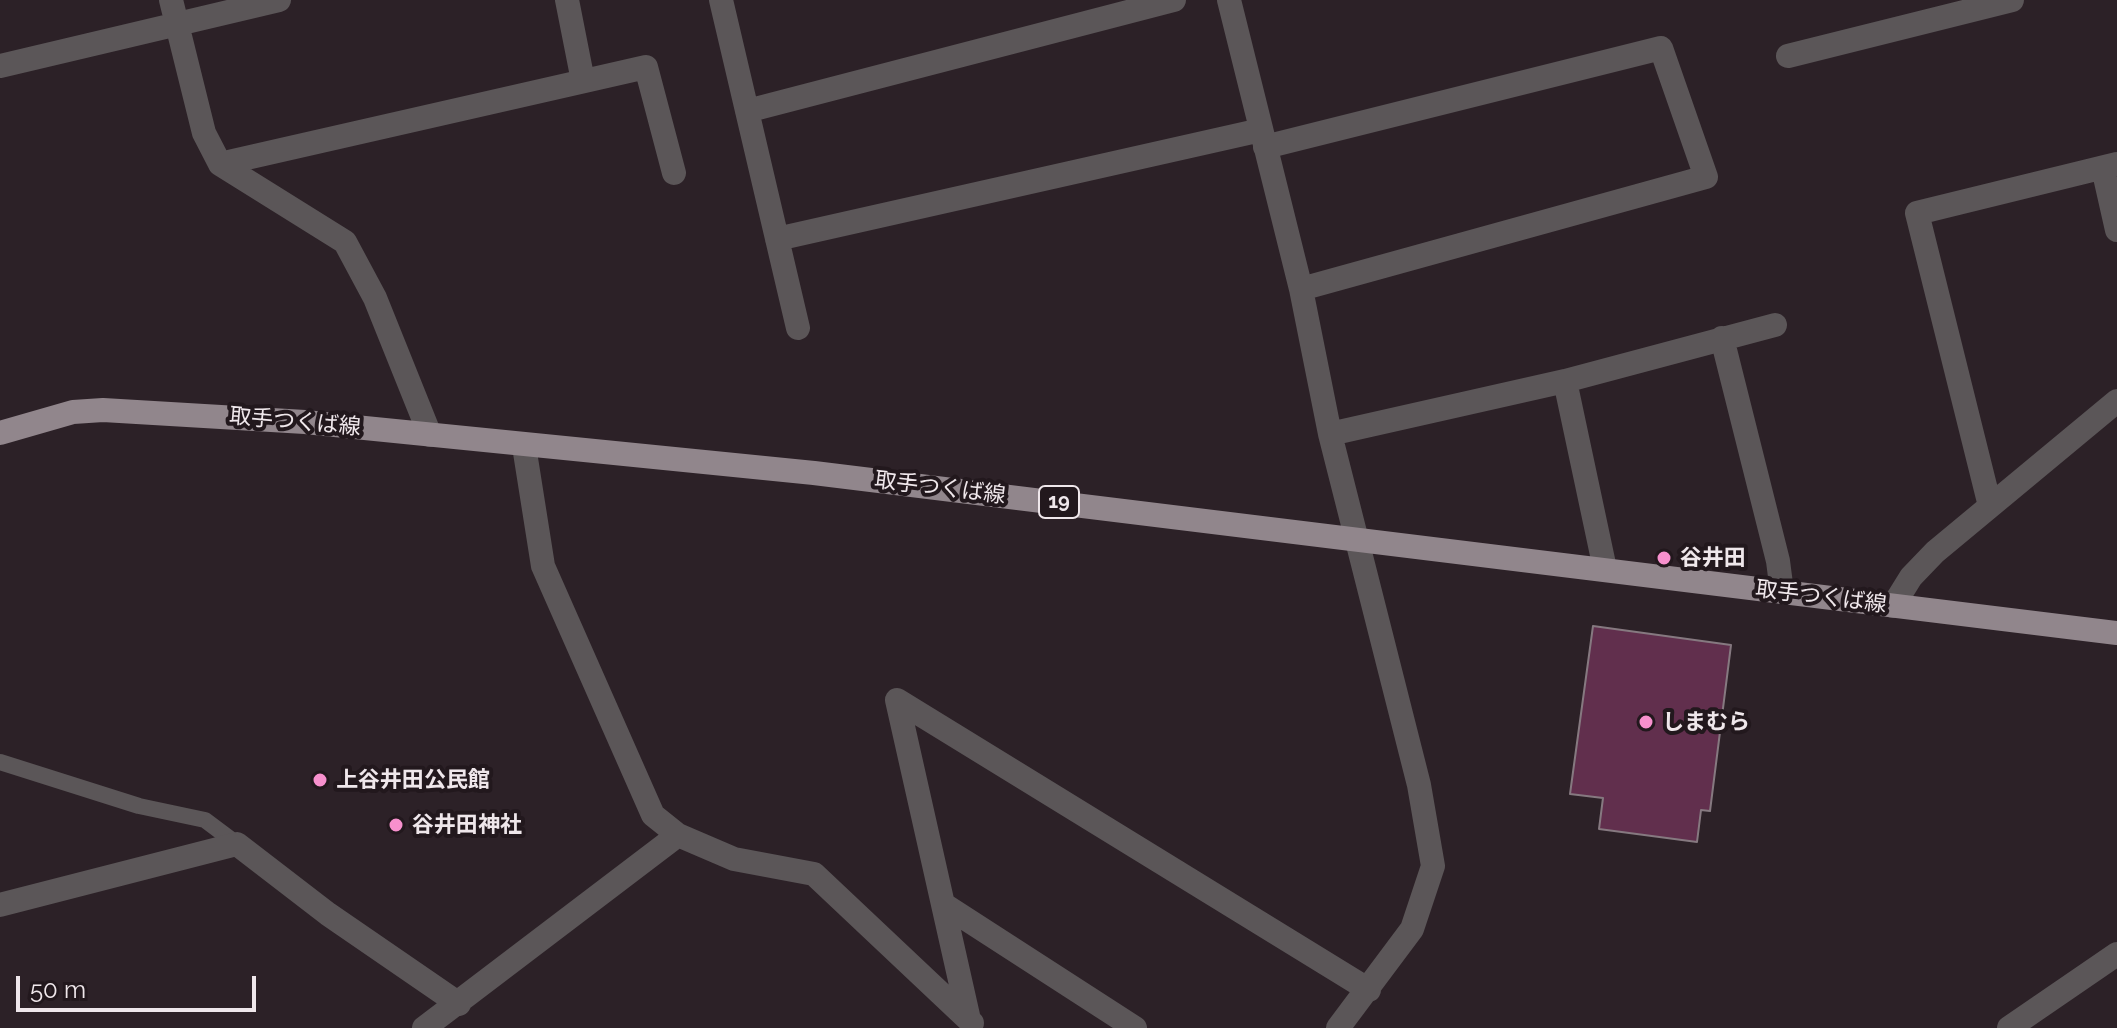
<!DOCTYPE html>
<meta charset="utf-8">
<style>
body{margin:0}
#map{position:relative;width:2117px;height:1028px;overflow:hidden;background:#2c2127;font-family:Raleway,sans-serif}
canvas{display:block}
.scale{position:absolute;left:16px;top:976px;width:240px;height:36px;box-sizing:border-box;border:4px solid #efe7eb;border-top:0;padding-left:10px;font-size:24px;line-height:28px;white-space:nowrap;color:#efe7eb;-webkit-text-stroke:6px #22181d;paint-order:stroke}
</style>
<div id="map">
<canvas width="2117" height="1028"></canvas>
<div class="scale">50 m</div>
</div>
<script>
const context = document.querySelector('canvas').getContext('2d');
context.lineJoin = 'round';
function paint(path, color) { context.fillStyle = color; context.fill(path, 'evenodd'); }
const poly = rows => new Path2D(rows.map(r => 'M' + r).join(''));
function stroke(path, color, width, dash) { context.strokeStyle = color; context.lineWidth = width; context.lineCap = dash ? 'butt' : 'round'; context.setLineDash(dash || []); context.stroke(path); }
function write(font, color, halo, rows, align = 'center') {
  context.font = font + ' Raleway,"Noto Sans JP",sans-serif'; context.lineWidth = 8; context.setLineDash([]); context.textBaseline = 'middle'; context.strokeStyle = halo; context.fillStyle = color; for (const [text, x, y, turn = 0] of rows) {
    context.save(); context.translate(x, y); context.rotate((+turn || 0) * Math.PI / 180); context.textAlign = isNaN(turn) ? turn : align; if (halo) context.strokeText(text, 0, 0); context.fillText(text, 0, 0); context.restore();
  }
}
const building = poly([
 [1593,626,1731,645,1710,811,1701,810,1697,842,1599,829,1603,798,1570,794,1593,626]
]);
const lane = poly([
 [0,762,139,806,205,820,237,844]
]);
const street = poly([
 [171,0,204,133,220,164,345,242,375,298,430,435],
 [567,0,583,81],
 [721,0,798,328],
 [1229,0,1301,289,1330,434,1419,785,1433,866,1412,929,1338,1028],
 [1788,56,2012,0],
 [0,66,279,0],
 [747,111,1174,0],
 [1265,147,1661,48,1706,177,1301,289],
 [220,164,646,67,674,173],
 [2103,168,2117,230],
 [777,239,1261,130],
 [1722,338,1778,561,1782,592],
 [1565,381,1605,569],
 [1330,434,1565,381,1775,325],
 [524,446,543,566,653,815,678,835,734,859,814,874,972,1023],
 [1990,506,1917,213,2117,164],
 [1893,606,1911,577,1935,552,2117,401],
 [943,904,1135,1028],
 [0,905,237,844,328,914,459,1004],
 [969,1020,897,700,1369,990],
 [424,1028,678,835],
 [2009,1028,2117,954]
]);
const primary = poly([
 [0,433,73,412,103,410,305,422,814,473,2117,633]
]);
const markers = [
 [1664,558,8,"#f790cd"],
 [1646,722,8,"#f790cd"],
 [320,780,8,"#f790cd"],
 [396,825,8,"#f790cd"]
];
const shields = [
 [1059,502,40]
];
const shieldNames = [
 ["19",1059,502]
];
const streetNames = [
 ["取手つくば線",295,422,5],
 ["取手つくば線",940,488,7],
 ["取手つくば線",1821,597,7]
];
const poiNames = [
 ["谷井田",1680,558],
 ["しまむら",1662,722],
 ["上谷井田公民館",336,780],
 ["谷井田神社",412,825]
];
paint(building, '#612f4d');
stroke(building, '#867980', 2);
stroke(lane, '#5b5658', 16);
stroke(street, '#5b5658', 24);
stroke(primary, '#91868c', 24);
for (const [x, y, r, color] of markers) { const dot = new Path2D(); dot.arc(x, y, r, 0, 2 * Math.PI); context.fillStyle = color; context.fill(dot); stroke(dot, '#22181d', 3); }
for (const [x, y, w] of shields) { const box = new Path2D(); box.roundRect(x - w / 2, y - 16, w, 32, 6); context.fillStyle = '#22181d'; context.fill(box); stroke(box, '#efe7eb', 2); }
write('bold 20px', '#efe7eb', null, shieldNames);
write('22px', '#efe7eb', '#22181d', streetNames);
write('bold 22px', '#efe7eb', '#22181d', poiNames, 'left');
</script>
